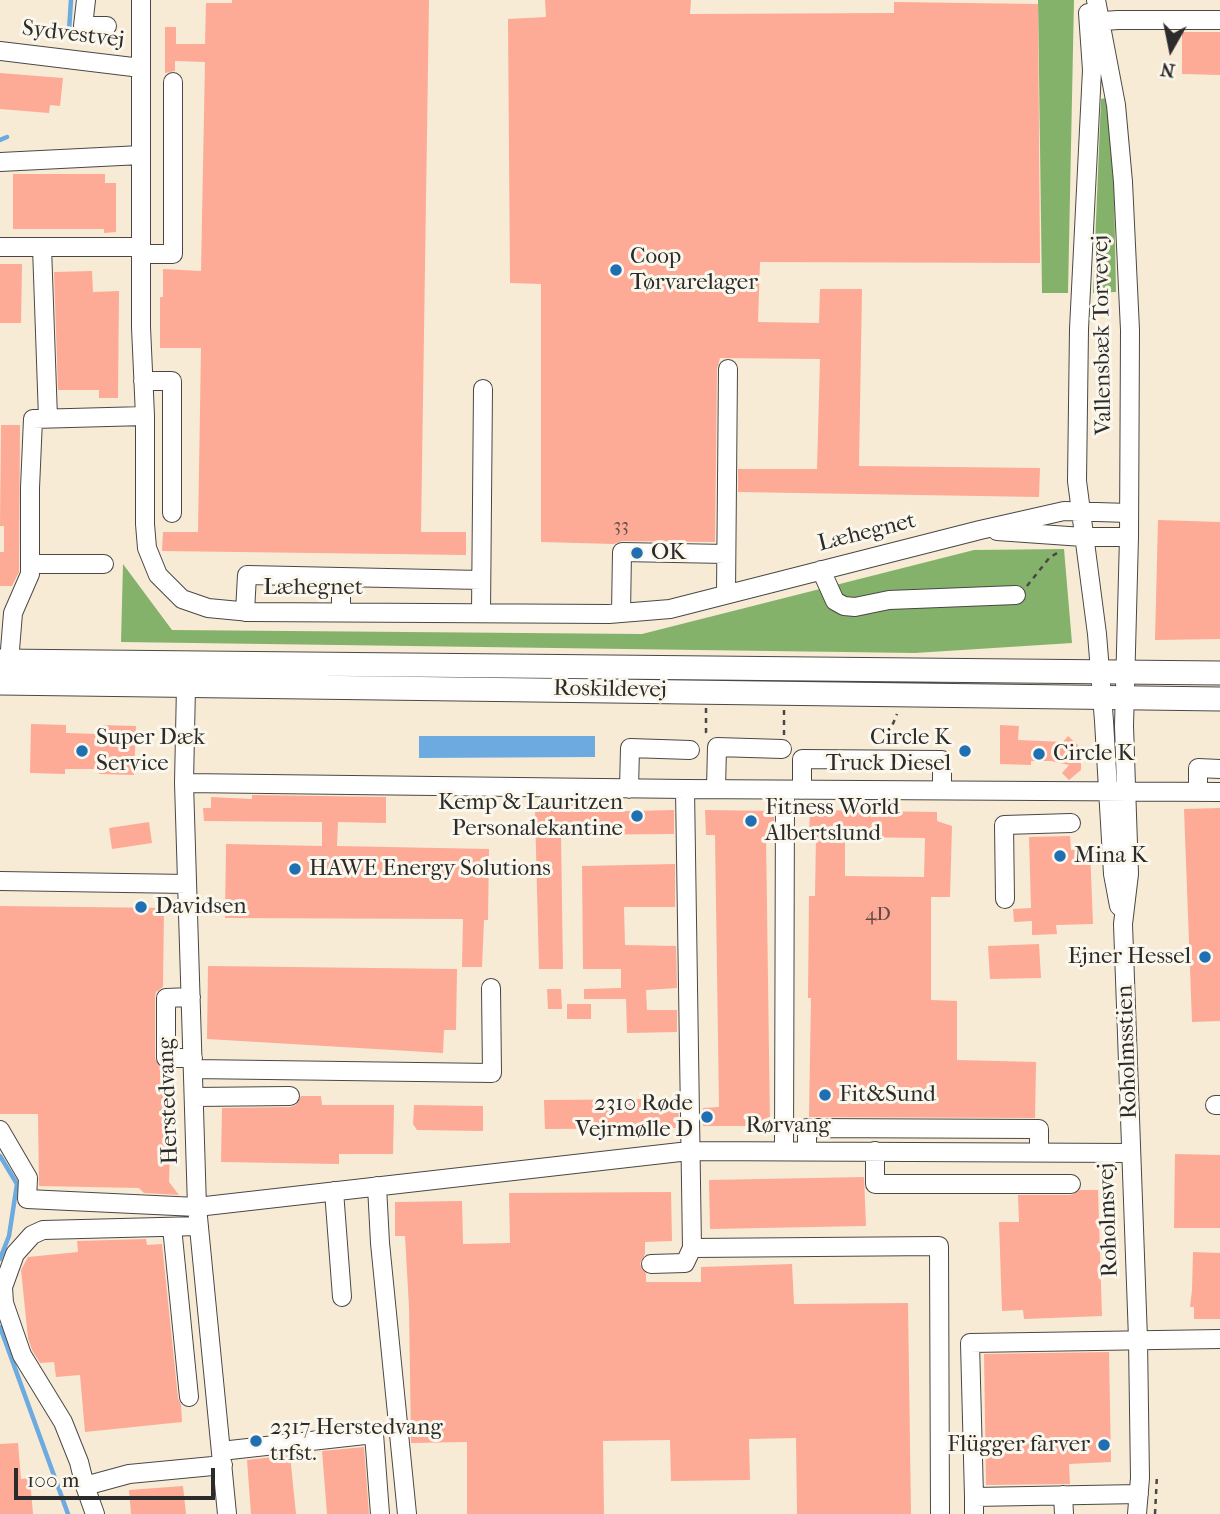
<!DOCTYPE html>
<meta charset="utf-8">
<style>
body{margin:0}
#map{position:relative;width:1220px;height:1514px;overflow:hidden;background:#f7ebd6;font-family:"IM FELL French Canon",serif}
canvas{display:block}
.north{position:absolute;left:1136px;top:14px;width:70px;height:70px;-webkit-text-stroke:5px #fbf7ec;paint-order:stroke;rotate:189deg;font-size:19px;font-weight:700;line-height:28px;text-align:center;color:#2b2b2b}
.north::after{content:'';display:block;margin:auto;width:24px;height:32px;background:#2b2b2b;clip-path:polygon(50% 0,100% 100%,50% 72%,0 100%)}
.scale{position:absolute;left:14px;top:1468px;width:201px;height:32px;box-sizing:border-box;border:4px solid #2b2b2b;border-top:0;padding-left:9px;font-size:21px;line-height:24px;white-space:nowrap;color:#2b2b2b;-webkit-text-stroke:5px #fbf7ec;paint-order:stroke}
</style>
<div id="map">
<canvas width="1220" height="1514"></canvas>
<div class="north">N</div>
<div class="scale">100 m</div>
</div>
<script>
const context = document.querySelector('canvas').getContext('2d');
context.lineJoin = 'round';
function paint(path, color) { context.fillStyle = color; context.fill(path, 'evenodd'); }
const poly = rows => new Path2D(rows.map(r => 'M' + r).join(''));
function stroke(path, color, width, dash) { context.strokeStyle = color; context.lineWidth = width; context.lineCap = dash ? 'butt' : 'round'; context.setLineDash(dash || []); context.stroke(path); }
function write(font, color, halo, rows, align = 'center') {
  context.font = font + ' "IM FELL French Canon",serif'; context.lineWidth = 6; context.setLineDash([]); context.textBaseline = 'middle'; context.strokeStyle = halo; context.fillStyle = color; for (const [text, x, y, turn = 0] of rows) {
    context.save(); context.translate(x, y); context.rotate((+turn || 0) * Math.PI / 180); context.textAlign = isNaN(turn) ? turn : align; if (halo) context.strokeText(text, 0, 0); context.fillText(text, 0, 0); context.restore();
  }
}
const forest = poly([
 [1038,0,1074,0,1068,293,1042,293],
 [1106,98,1114,188,1116,292,1093,293,1101,99],
 [1064,549,1072,643,915,653,121,642,123,564,172,630,642,634,974,550]
]);
const water = poly([
 [419,736,595,736,595,757,419,758]
]);
const stream = poly([
 [69,31,71,0],
 [0,140,7,137],
 [0,1156,17,1184,9,1236,0,1259],
 [0,1327,68,1514]
]);
const building = poly([
 [232,0,429,0,421,532,466,532,466,555,162,551,163,532,198,532,201,348,160,348,160,297,163,297,163,269,201,271,205,62,175,61,175,71,165,73,165,27,176,27,176,44,205,44,206,3,232,3],
 [545,0,691,0,690,14,894,13,894,2,1038,4,1040,263,760,262,758,322,819,323,820,289,862,289,859,466,1040,468,1039,497,738,492,738,469,817,469,820,359,720,358,717,369,715,542,622,541,614,544,541,542,541,284,510,283,508,19,546,17],
 [1182,32,1220,32,1220,75,1182,74],
 [0,73,63,78,60,106,50,105,49,113,0,109],
 [13,174,105,174,105,183,116,183,116,232,104,233,104,229,13,229],
 [0,264,22,264,21,323,0,323],
 [92,271,93,292,119,291,118,398,99,398,99,390,58,390,54,272],
 [1,425,20,425,19,572,12,586,0,586,0,552,4,552,4,526,0,526],
 [1158,520,1220,522,1220,639,1155,640],
 [31,724,66,725,66,733,99,734,100,725,136,726,134,775,99,774,99,769,65,769,65,774,30,773],
 [1000,725,1019,726,1018,740,1063,742,1068,736,1081,748,1081,770,1069,780,1062,773,1069,765,1051,761,1031,761,1031,765,1000,764],
 [252,795,386,797,386,823,338,822,337,846,489,849,488,920,484,920,482,967,462,967,463,919,225,918,226,844,322,846,322,822,204,821,203,808,211,808,211,797,252,799],
 [595,801,595,812,674,810,674,834,561,835,563,969,539,969,535,811,538,811,538,802],
 [1220,808,1220,1021,1192,1022,1184,809],
 [705,810,774,811,774,835,766,835,770,1126,703,1126,703,1108,719,1107,715,835,706,835],
 [810,810,937,812,937,821,952,826,950,897,931,897,931,1000,957,1001,957,1060,1036,1062,1035,1118,809,1117,811,998,808,998,809,896,815,896,816,837,809,836],
 [845,837,925,838,924,877,845,876],
 [149,822,152,843,112,849,109,828],
 [1070,836,1071,850,1090,849,1093,924,1056,925,1057,934,1032,935,1032,921,1014,922,1013,909,1031,908,1029,837],
 [675,864,675,907,624,907,625,945,676,946,677,988,646,990,647,1010,677,1010,677,1032,627,1033,626,999,584,999,584,989,621,988,621,969,583,969,582,866],
 [0,906,164,908,163,987,156,992,155,998,155,1058,162,1071,168,1072,170,1137,175,1138,178,1151,170,1150,169,1182,179,1195,144,1193,139,1188,39,1186,38,1114,0,1114],
 [1039,944,1041,978,990,979,988,946],
 [208,966,457,969,456,1030,444,1030,443,1053,207,1039],
 [547,989,561,989,562,1009,548,1009],
 [567,1004,591,1004,591,1019,567,1019],
 [301,1096,321,1096,322,1105,394,1105,393,1154,339,1154,339,1164,221,1162,222,1108,290,1107,296,1105],
 [678,1099,679,1128,545,1129,544,1100],
 [414,1105,483,1106,483,1131,417,1130,413,1124],
 [1175,1154,1220,1155,1220,1228,1174,1228],
 [864,1177,866,1226,710,1229,709,1180],
 [1080,1190,1098,1190,1102,1316,1024,1319,1023,1310,1002,1311,999,1222,1019,1222,1018,1195,1071,1195],
 [671,1192,672,1241,645,1242,645,1254,640,1264,646,1274,646,1282,701,1282,701,1267,792,1264,794,1304,908,1303,911,1514,797,1514,796,1438,749,1439,750,1480,671,1481,670,1440,603,1441,604,1514,467,1514,467,1442,411,1443,409,1307,405,1236,395,1236,395,1202,462,1201,463,1244,510,1243,509,1193],
 [146,1239,147,1245,162,1244,178,1398,181,1405,182,1422,85,1432,80,1375,56,1377,54,1362,40,1363,32,1350,28,1338,21,1270,28,1257,78,1252,77,1241],
 [1193,1252,1220,1253,1220,1319,1194,1319,1194,1307,1190,1307,1192,1290],
 [1109,1352,1111,1462,1069,1464,1070,1484,986,1485,984,1354],
 [18,1443,21,1479,30,1478,33,1514,0,1514,0,1444],
 [364,1447,369,1514,327,1514,322,1451],
 [290,1455,296,1514,251,1514,247,1460],
 [183,1486,186,1514,131,1514,129,1490]
]);
const path = poly([
 [1027,586,1050,557,1061,551],
 [706,708,706,732,709,736],
 [784,735,784,710],
 [885,743,897,714],
 [1155,1514,1157,1475]
]);
const minor = poly([
 [86,0,83,26,107,26],
 [141,0,141,327,145,416,145,524,147,548,158,575,182,599,208,608,250,612,609,614,670,609,980,530,1064,511,1129,513],
 [1096,0,1116,105,1123,182,1130,330,1129,537,1124,726,1129,874,1123,924,1138,1339,1140,1478,1137,1514],
 [1088,13,1092,70,1079,329,1077,481,1097,634,1104,721,1113,874,1119,906],
 [1089,22,1118,20,1220,20],
 [0,51,141,68],
 [0,162,141,155],
 [0,247,141,247],
 [42,247,48,418],
 [141,254,173,254,173,82],
 [143,381,172,381,172,513],
 [997,531,1083,537,1129,537],
 [30,564,104,564],
 [821,570,835,601,844,606,855,607,889,600,1016,595],
 [341,577,341,612],
 [726,594,728,369],
 [245,612,247,575,481,580],
 [481,613,483,389],
 [621,613,622,552,726,554],
 [9,662,13,613,30,574,30,488,33,419,145,416],
 [186,686,184,783,197,1207,227,1514],
 [184,783,685,789,1220,792],
 [629,789,630,748,690,750],
 [716,789,717,747,782,749],
 [802,790,802,759,942,760,942,790],
 [1198,792,1198,768,1220,769],
 [0,881,187,884],
 [1005,899,1004,825,1071,823],
 [191,997,166,998,166,1058,193,1058],
 [193,1069,492,1073,491,988],
 [194,1097,290,1096],
 [1215,1105,1220,1105],
 [0,1130,28,1178,27,1199,197,1207,689,1151,1131,1153],
 [784,1150,785,790],
 [807,1150,807,1128,1039,1129,1039,1152],
 [875,1151,875,1184,1071,1184],
 [377,1186,380,1243,407,1514],
 [334,1191,342,1297],
 [172,1227,189,1397],
 [692,1248,939,1246,940,1514],
 [651,1264,685,1263,692,1248,685,789],
 [221,1451,374,1434,380,1514],
 [85,1486,79,1462,63,1422,22,1355,4,1303,3,1287,15,1254,32,1235,43,1230,199,1226],
 [1063,1495,1064,1514],
 [974,1497,970,1343,1220,1339],
 [95,1514,85,1486,129,1474,223,1465],
 [974,1514,974,1497,1139,1494]
]);
const major = poly([
 [0,661,1220,673],
 [0,683,1220,699]
]);
const markers = [
 [616,270,7,"#1f6fb2"],
 [637,553,7,"#1f6fb2"],
 [82,751,7,"#1f6fb2"],
 [965,751,7,"#1f6fb2"],
 [1039,754,7,"#1f6fb2"],
 [637,816,7,"#1f6fb2"],
 [751,821,7,"#1f6fb2"],
 [1060,856,7,"#1f6fb2"],
 [295,869,7,"#1f6fb2"],
 [141,907,7,"#1f6fb2"],
 [1205,957,7,"#1f6fb2"],
 [825,1095,7,"#1f6fb2"],
 [707,1117,7,"#1f6fb2"],
 [256,1441,7,"#1f6fb2"],
 [1104,1445,7,"#1f6fb2"]
];
const numberNames = [
 ["33",621,526],
 ["4D",878,915]
];
const streetNames = [
 ["Sydvestvej",73,35,7],
 ["Vallensbæk Torvevej",1103,335,-91],
 ["Læhegnet",867,533,-14],
 ["Læhegnet",313,588],
 ["Roskildevej",610,690,1],
 ["Roholmsstien",1128,1052,-92],
 ["Herstedvang",169,1101,-92],
 ["Rørvang",788,1126],
 ["Roholmsvej",1109,1220,-92]
];
const poiNames = [
 ["Coop",630,257],
 ["Tørvarelager",630,283],
 ["OK",651,553],
 ["Super Dæk",96,738],
 ["Service",96,764],
 ["Circle K",951,738,"right"],
 ["Truck Diesel",951,764,"right"],
 ["Circle K",1053,754],
 ["Kemp & Lauritzen",623,803,"right"],
 ["Personalekantine",623,829,"right"],
 ["Fitness World",765,808],
 ["Albertslund",765,834],
 ["Mina K",1074,856],
 ["HAWE Energy Solutions",309,869],
 ["Davidsen",155,907],
 ["Ejner Hessel",1191,957,"right"],
 ["Fit&Sund",839,1095],
 ["2310 Røde",693,1104,"right"],
 ["Vejrmølle D",693,1130,"right"],
 ["2317 Herstedvang",270,1428],
 ["trfst.",270,1454],
 ["Flügger farver",1090,1445,"right"]
];
paint(forest, '#85b26a');
paint(water, '#6daadf');
stroke(stream, '#6daadf', 4.5);
paint(building, '#fdaa97');
stroke(minor, '#4a4845', 20);
stroke(major, '#4a4845', 25);
stroke(path, '#4a4845', 2.5, [5, 5]);
stroke(minor, '#fff', 18);
stroke(major, '#fff', 23);
for (const [x, y, r, color] of markers) { const dot = new Path2D(); dot.arc(x, y, r, 0, 2 * Math.PI); context.fillStyle = color; context.fill(dot); stroke(dot, '#fbf7ec', 2.5); }
write('19px', '#604b46', null, numberNames);
write('23px', '#2b2b2b', '#fbf7ec', streetNames);
write('23px', '#2b2b2b', '#fbf7ec', poiNames, 'left');
</script>
